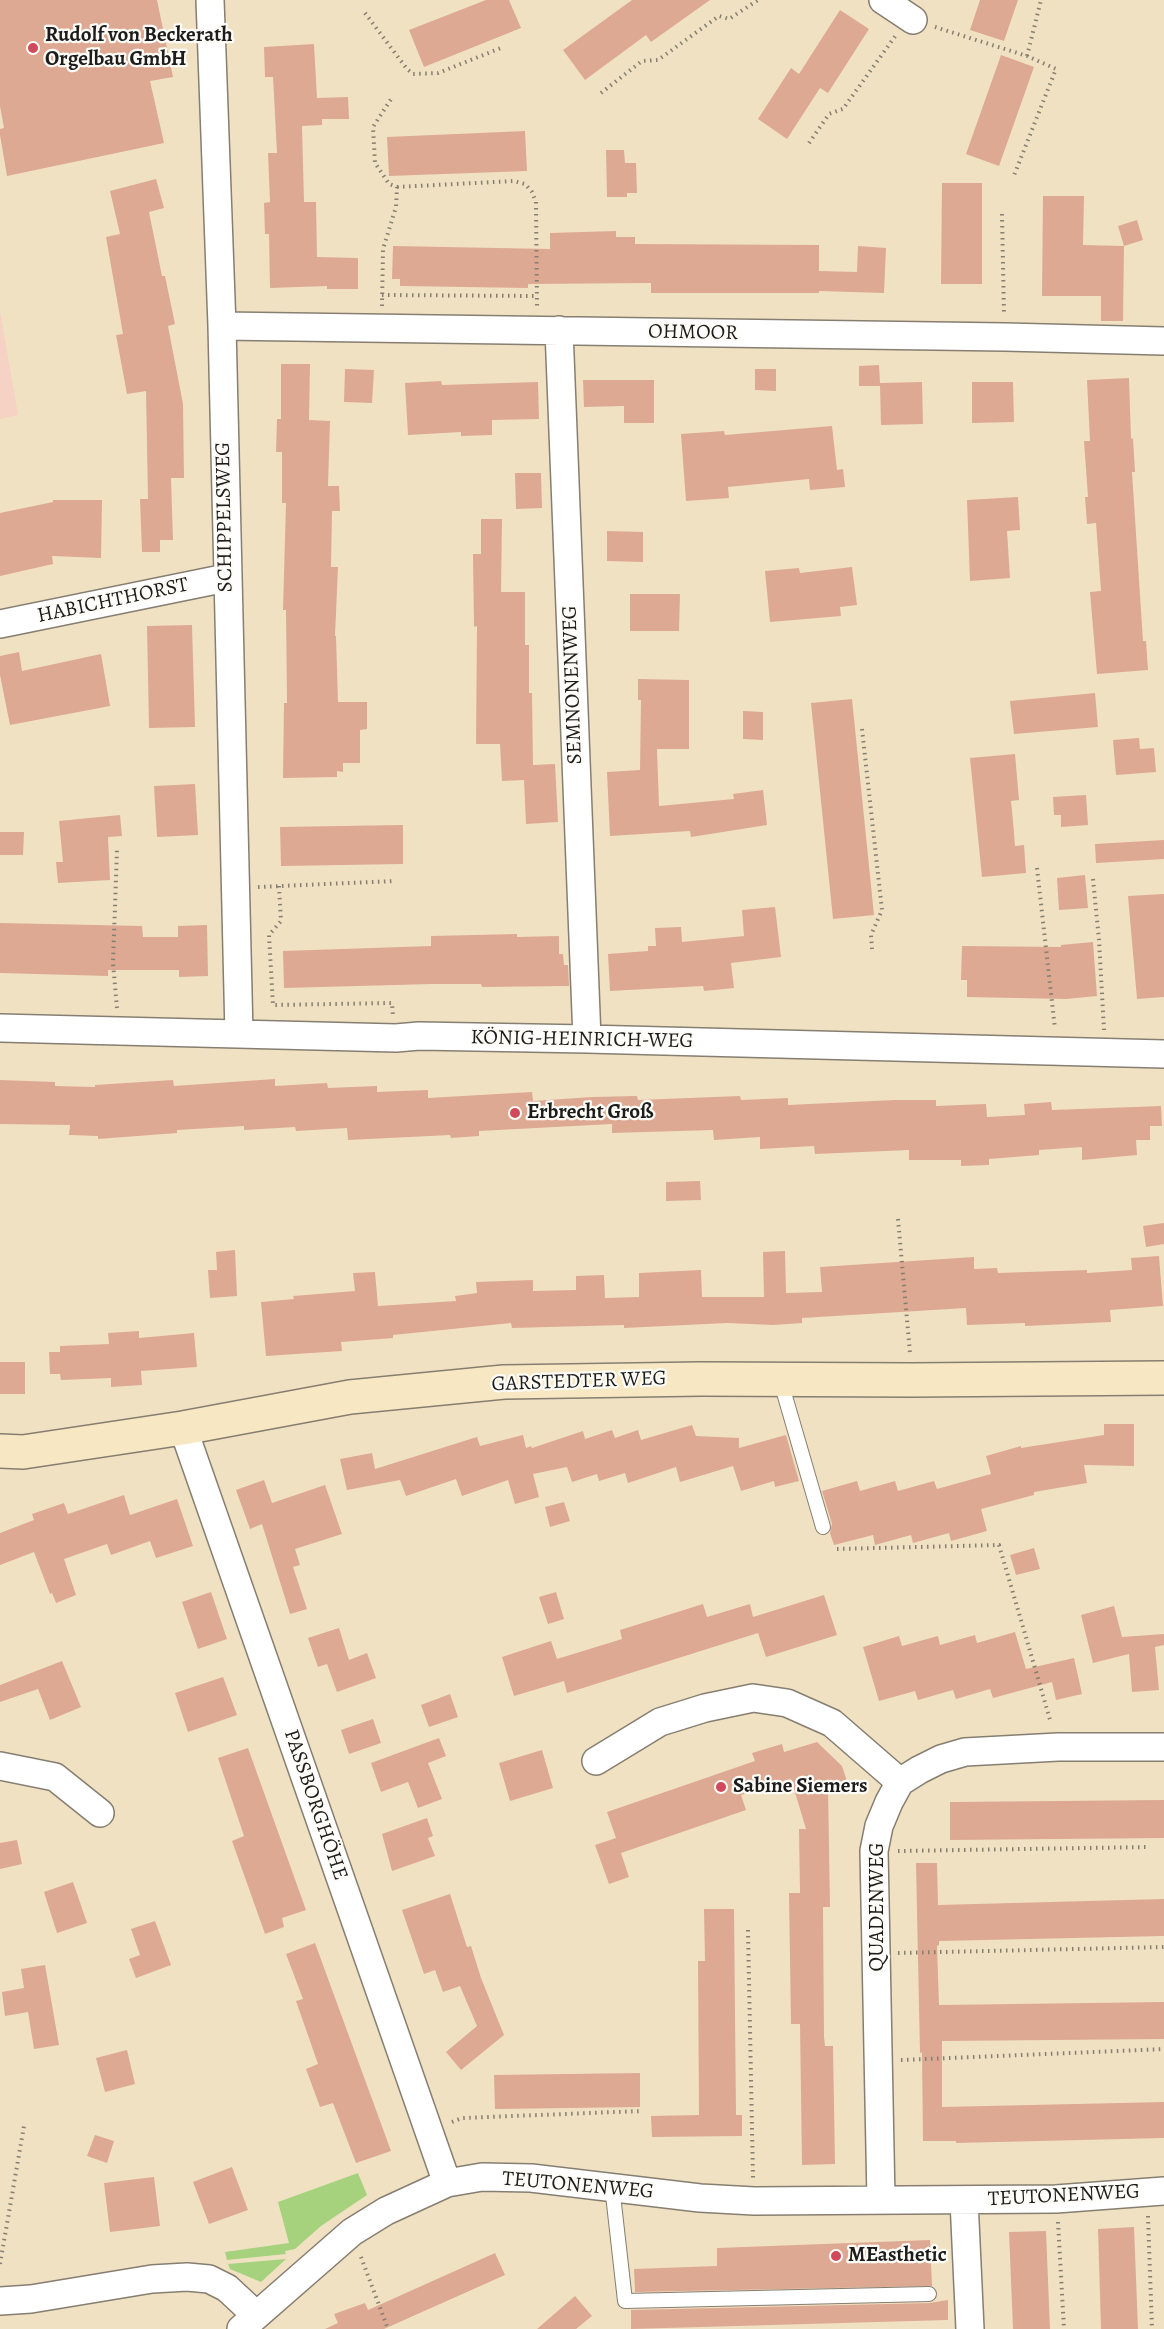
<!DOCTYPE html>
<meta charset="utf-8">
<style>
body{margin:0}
canvas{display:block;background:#f0e1c3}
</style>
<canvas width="1164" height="2329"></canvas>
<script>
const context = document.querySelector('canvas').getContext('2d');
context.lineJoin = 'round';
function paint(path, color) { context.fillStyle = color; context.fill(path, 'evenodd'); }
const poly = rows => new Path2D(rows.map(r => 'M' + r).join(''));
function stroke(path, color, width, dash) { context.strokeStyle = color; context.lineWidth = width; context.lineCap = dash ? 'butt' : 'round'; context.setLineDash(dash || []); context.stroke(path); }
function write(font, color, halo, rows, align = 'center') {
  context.font = font + ' Alegreya,serif'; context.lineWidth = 4.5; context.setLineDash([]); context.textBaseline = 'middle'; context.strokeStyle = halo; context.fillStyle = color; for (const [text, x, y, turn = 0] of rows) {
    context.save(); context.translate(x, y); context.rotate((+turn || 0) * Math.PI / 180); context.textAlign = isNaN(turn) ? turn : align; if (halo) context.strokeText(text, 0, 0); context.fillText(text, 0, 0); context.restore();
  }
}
const built = poly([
 [0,310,18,415,0,419]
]);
const green = poly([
 [358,2173,367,2195,321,2226,295,2249,285,2251,286,2254,227,2260,225,2252,289,2243,278,2202],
 [286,2259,261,2282,230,2269,228,2264]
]);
const building = poly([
 [0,0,157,0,173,77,150,81,164,143,7,176,0,135,0,129,4,128,0,106],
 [486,0,509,0,521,28,424,67,409,30],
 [632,0,710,0,651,42,646,35,585,80,563,50],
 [980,0,1018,0,1004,41,970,30],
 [840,10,869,29,828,93,820,88,787,139,758,119,791,68,799,74],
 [314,44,317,98,348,97,349,119,322,119,322,125,302,126,304,202,316,202,317,257,358,258,358,289,327,289,327,286,270,288,269,234,265,234,264,203,270,202,268,153,277,153,273,77,265,77,264,47],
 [1001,55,1034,67,999,166,966,154],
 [525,131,527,171,389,176,387,137],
 [606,150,624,150,625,163,636,163,637,193,627,193,627,197,607,197],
 [156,179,164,208,149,212,162,276,165,276,175,324,168,326,183,404,184,478,171,478,173,540,160,540,160,552,142,552,140,499,148,499,146,391,127,394,116,335,123,334,106,237,120,234,110,191],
 [942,183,982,183,982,284,941,284],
 [1043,196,1084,196,1083,245,1124,246,1123,321,1101,321,1101,296,1042,296],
 [1137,220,1143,240,1124,246,1118,226],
 [616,231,616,237,635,237,635,244,819,245,819,271,857,272,858,246,886,248,884,293,819,291,819,293,651,293,651,283,528,284,528,288,400,286,400,279,392,279,393,246,550,249,550,233],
 [281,364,310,364,309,420,330,421,328,486,339,486,340,511,332,511,331,567,338,567,335,636,336,636,338,702,367,702,367,729,360,730,360,763,343,763,343,772,337,771,337,777,283,778,284,703,287,703,286,610,283,610,286,503,282,503,282,452,276,452,277,419,281,419],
 [879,365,880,383,922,382,923,424,881,425,880,386,859,386,859,366],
 [345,369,374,370,372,403,344,402],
 [755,369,776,369,776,391,755,390],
 [1129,378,1131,439,1133,438,1135,472,1132,472,1143,641,1146,641,1148,670,1097,674,1090,592,1101,591,1096,523,1087,524,1085,497,1088,497,1084,441,1090,441,1087,380],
 [583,380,654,380,654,423,624,423,624,406,584,407],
 [441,381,442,385,538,382,539,419,492,420,492,435,461,436,461,432,408,435,405,383],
 [972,382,1013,382,1014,422,972,423],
 [832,426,837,470,843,469,845,487,810,490,809,479,728,487,729,498,686,501,681,434,724,431,725,435],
 [515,473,541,473,542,508,516,509],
 [1018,497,1020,530,1007,531,1010,578,970,581,967,500],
 [53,500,102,500,101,558,52,556,53,564,0,576,0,513,53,502],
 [481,519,502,519,501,592,525,592,525,645,529,645,529,693,532,693,533,765,555,764,558,822,526,824,524,780,502,781,500,744,476,744,477,626,474,627,473,554,481,554],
 [607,531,643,532,643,562,607,561],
 [852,567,857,605,840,607,841,616,770,622,765,571,799,568,800,573],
 [630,594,680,594,679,631,630,631],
 [192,625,195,727,149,728,147,626],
 [19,652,22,671,101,654,110,706,10,725,0,675,0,656],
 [638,679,689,680,689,749,657,749,659,806,734,799,733,794,763,790,767,825,691,837,690,831,610,836,607,772,640,770,641,700,638,700],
 [1095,693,1098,727,1014,734,1010,701],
 [852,699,874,915,833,919,811,703],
 [743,711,763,712,763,740,743,739],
 [1139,738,1140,749,1154,748,1156,772,1116,775,1113,740],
 [1015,754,1019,800,1011,801,1013,821,1015,846,1024,845,1026,873,982,877,970,758],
 [195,784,198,835,157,837,154,786],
 [1086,795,1088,825,1061,827,1061,815,1054,815,1053,797],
 [120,815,122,836,108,837,110,880,58,883,56,862,63,862,59,821],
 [403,825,403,864,281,866,280,827],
 [0,832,24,832,23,855,0,855],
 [1164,840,1164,859,1096,863,1095,844],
 [1085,875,1088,908,1059,910,1057,878],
 [1164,894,1164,997,1137,999,1128,896],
 [775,907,781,957,731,963,734,988,704,991,703,986,610,991,608,954,648,951,648,946,656,946,655,928,681,927,682,942,744,936,742,910],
 [0,923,142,926,143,937,178,937,178,926,207,925,208,976,179,977,179,970,108,970,108,976,0,973],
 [517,934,517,937,559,936,559,954,563,954,564,965,568,965,569,986,482,987,481,984,432,984,284,988,283,951,431,946,431,936],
 [1093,942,1097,996,1066,999,967,997,967,980,961,980,962,946,1061,947,1061,945],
 [275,1079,275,1086,327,1083,328,1088,377,1086,377,1092,428,1090,428,1098,532,1092,533,1101,592,1097,637,1096,638,1100,740,1096,741,1100,788,1098,788,1105,895,1100,936,1100,936,1106,986,1104,987,1117,1025,1115,1024,1104,1051,1102,1052,1110,1161,1106,1162,1126,1150,1126,1150,1140,1136,1140,1137,1155,1082,1160,1082,1147,1039,1150,1039,1155,989,1159,989,1165,961,1166,961,1160,909,1160,909,1150,815,1154,814,1146,760,1149,760,1137,714,1140,713,1130,612,1133,612,1124,479,1131,479,1136,451,1138,450,1135,348,1140,347,1128,296,1131,295,1127,244,1130,244,1126,177,1130,177,1133,98,1139,98,1136,69,1135,70,1125,0,1124,0,1080,55,1082,55,1086,95,1087,95,1085,173,1080,174,1086],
 [700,1181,701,1200,666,1201,666,1182],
 [1164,1223,1164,1244,1146,1247,1143,1226],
 [235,1250,237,1296,210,1298,208,1270,217,1270,216,1252],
 [785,1251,786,1293,822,1292,820,1267,974,1257,974,1269,997,1268,998,1273,1087,1270,1087,1273,1132,1270,1131,1258,1159,1256,1163,1306,1110,1310,1111,1322,1025,1326,1025,1323,967,1325,966,1308,802,1318,802,1323,773,1325,727,1323,624,1328,624,1325,512,1328,511,1323,393,1335,393,1338,341,1342,342,1351,266,1356,261,1302,294,1299,293,1296,355,1291,353,1273,375,1272,378,1306,456,1301,455,1296,477,1293,476,1282,533,1280,533,1291,576,1290,576,1276,604,1275,605,1298,639,1297,639,1273,701,1270,702,1297,764,1297,763,1252],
 [139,1331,139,1338,194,1333,197,1367,141,1371,142,1385,111,1387,111,1378,61,1380,60,1374,50,1374,49,1352,60,1352,60,1346,109,1344,108,1333],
 [0,1362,25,1362,25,1394,0,1394],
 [1104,1424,1134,1424,1134,1466,1084,1465,1087,1483,1034,1492,1034,1495,981,1509,987,1531,951,1541,949,1533,913,1543,911,1535,875,1545,873,1535,834,1545,830,1533,832,1524,822,1491,857,1481,860,1491,895,1481,898,1491,934,1481,937,1489,991,1474,986,1456,1021,1446,1021,1448,1104,1435],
 [692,1425,696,1436,739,1438,739,1448,786,1435,799,1481,775,1487,774,1481,741,1491,733,1466,680,1482,676,1467,628,1483,625,1473,599,1481,597,1474,572,1482,567,1467,533,1474,539,1497,515,1504,508,1480,462,1496,456,1479,406,1496,400,1480,347,1490,340,1459,372,1453,375,1469,477,1437,480,1446,523,1435,526,1448,531,1446,532,1448,583,1431,585,1439,612,1430,615,1438,638,1430,641,1440],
 [264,1480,272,1503,325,1485,342,1534,295,1549,300,1565,293,1567,307,1609,290,1614,262,1524,250,1529,236,1490],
 [124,1495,130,1515,177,1499,193,1546,156,1558,150,1541,111,1555,107,1544,64,1559,76,1595,56,1603,52,1593,50,1594,34,1552,0,1565,0,1533,34,1520,32,1514,64,1503,68,1514],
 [564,1502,570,1521,550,1527,545,1507],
 [1034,1548,1040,1569,1016,1575,1010,1555],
 [211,1592,227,1639,198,1649,182,1602],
 [556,1592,564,1619,548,1624,539,1597],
 [824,1595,837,1635,766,1657,758,1633,567,1693,564,1681,514,1696,502,1657,551,1641,557,1659,622,1639,620,1630,703,1604,707,1617,750,1604,753,1617],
 [1114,1606,1122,1637,1164,1634,1164,1645,1155,1647,1159,1690,1132,1692,1129,1654,1093,1663,1081,1615],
 [339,1628,349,1660,367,1653,376,1678,337,1692,327,1664,318,1667,308,1638],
 [1015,1632,1026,1669,1074,1658,1082,1694,1056,1700,1052,1682,993,1698,990,1689,956,1699,953,1690,918,1700,915,1691,879,1701,863,1647,899,1636,902,1646,938,1636,940,1645,975,1635,977,1643],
 [62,1661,81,1707,50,1720,38,1689,0,1702,0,1685],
 [223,1677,237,1715,188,1732,175,1693],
 [450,1694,458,1717,429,1727,421,1705],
 [373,1719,381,1743,349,1754,341,1730],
 [439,1738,446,1756,428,1763,442,1799,418,1808,408,1782,381,1792,371,1763],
 [817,1742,842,1766,847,1781,828,1787,830,1907,823,1907,824,2037,825,2046,833,2046,835,2164,802,2165,800,2024,791,2024,789,1893,800,1893,799,1829,806,1829,791,1779,741,1795,746,1810,621,1853,620,1850,629,1877,609,1884,595,1845,616,1838,607,1812,755,1761,752,1753,782,1744,784,1752],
 [248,1748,306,1910,282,1918,284,1927,265,1934,232,1841,244,1836,218,1758],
 [542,1750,553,1788,510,1801,499,1763],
 [1164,1800,1164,1838,950,1840,950,1802],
 [427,1818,433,1836,428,1838,435,1856,392,1871,382,1834],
 [17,1840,22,1864,0,1869,0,1843],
 [916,1863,937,1863,938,1905,1164,1899,1164,1936,939,1941,939,1945,937,1946,939,2005,1164,2002,1164,2039,942,2041,942,2107,1164,2102,1164,2138,956,2143,956,2141,923,2141,922,2052,920,2053],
 [73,1882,87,1923,57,1933,44,1892],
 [450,1894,467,1947,471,1946,481,1978,504,2035,461,2070,446,2052,477,2026,460,1986,443,1992,435,1970,424,1974,402,1910],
 [704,1909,734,1909,736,2115,742,2115,742,2136,652,2137,651,2116,699,2115,698,1961,705,1961],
 [155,1921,171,1965,136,1978,129,1959,140,1955,131,1929],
 [315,1943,391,2151,356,2163,333,2103,320,2107,306,2069,318,2064,296,2001,303,1999,286,1954],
 [45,1965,59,2045,34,2049,28,2012,5,2016,2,1992,24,1988,21,1969],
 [127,2050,135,2084,105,2092,96,2058],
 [640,2073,640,2107,495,2109,494,2075],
 [95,2135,114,2141,107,2163,87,2156],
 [232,2167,248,2210,209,2224,193,2182],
 [154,2177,160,2226,110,2232,104,2183],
 [1134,2227,1138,2329,1101,2329,1098,2229],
 [1046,2231,1050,2329,1013,2329,1009,2232],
 [930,2240,932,2286,635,2292,634,2269,717,2266,717,2248],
 [495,2253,505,2275,384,2329,325,2329,338,2323,334,2314,365,2303,368,2310],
 [575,2296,592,2316,576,2329,537,2329],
 [948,2300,948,2320,631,2329,631,2310,929,2303]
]);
const path = poly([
 [365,13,407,69,413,74,438,73,501,48],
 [935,27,1027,56,1056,69,1013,178],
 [1027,56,1041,0],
 [601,93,642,61,658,60,719,16,729,19,758,0],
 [809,143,829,114,843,109,896,35],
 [397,187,514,181,525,184,532,192,536,202,537,308],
 [1002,214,1004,315],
 [382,295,537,296],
 [382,306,383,249,396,207,397,187,389,184,375,163,373,127,393,96],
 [862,729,882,910,871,935,872,949],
 [1037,868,1055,1029],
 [1093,879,1099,940,1104,1030],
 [279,886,281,921,269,935,273,1005,392,1003,393,1016],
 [258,887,395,881],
 [117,1008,113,963,117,850],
 [898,1219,910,1353],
 [837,1549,999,1545,1051,1723],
 [898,1851,1150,1847],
 [748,1930,753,2178],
 [898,1953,1164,1947],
 [901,2060,1164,2049],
 [452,2122,462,2118,642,2111],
 [1148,2216,1152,2329],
 [1058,2222,1064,2329],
 [361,2257,388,2329],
 [0,2264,24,2126]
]);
const service = poly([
 [780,1379,823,1527],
 [612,2186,625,2301,929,2294]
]);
const minor = poly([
 [210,0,222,326,239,1034],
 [883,0,913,20],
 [222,326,1005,337,1164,341],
 [559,330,587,1039],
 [0,624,226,578],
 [0,1028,396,1038,419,1036,587,1039,1164,1054],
 [183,1428,447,2183],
 [596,1761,660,1722,705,1708,753,1698,787,1703,832,1723,900,1782],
 [0,1766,55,1777,100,1813],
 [881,2200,874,1851,879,1826,889,1802,900,1782,919,1770,941,1759,965,1752,1058,1747,1164,1747],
 [964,2200,970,2329],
 [0,2301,31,2299,152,2279,187,2277,209,2279,227,2288,256,2315],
 [241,2329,352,2232,386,2211,447,2183,482,2177,531,2178,700,2198,754,2201,1056,2199,1164,2191]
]);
const secondary = poly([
 [0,1451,23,1452,183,1428,350,1397,504,1382,701,1379,912,1380,1164,1378]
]);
const markers = [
 [33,48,6,"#d1495b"],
 [515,1113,6,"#d1495b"],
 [721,1787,6,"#d1495b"],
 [836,2256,6,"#d1495b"]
];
const poiNames = [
 ["Rudolf von Beckerath",45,36],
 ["Orgelbau GmbH",45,60],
 ["Erbrecht Groß",527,1113],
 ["Sabine Siemers",733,1787],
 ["MEasthetic",848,2256]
];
const streetNames = [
 ["OHMOOR",693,333,1],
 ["SCHIPPELSWEG",225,517,-91],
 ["HABICHTHORST",113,601,-12],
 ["SEMNONENWEG",573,685,-92],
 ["KÖNIG-HEINRICH-WEG",582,1040,1],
 ["GARSTEDTER WEG",579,1382,-2],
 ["PASSBORGHÖHE",315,1805,71],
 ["QUADENWEG",878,1907,-90],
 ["TEUTONENWEG",578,2186,5],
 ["TEUTONENWEG",1064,2196,-3]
];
paint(built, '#f6d2c4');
paint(green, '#a6d27e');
paint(building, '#dea993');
stroke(service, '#867e70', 16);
stroke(minor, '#867e70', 30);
stroke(secondary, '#867e70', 36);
stroke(path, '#867e70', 4, [1.5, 4.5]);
stroke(service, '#fff', 14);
stroke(minor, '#fff', 27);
stroke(secondary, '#f7e8c3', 33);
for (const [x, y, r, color] of markers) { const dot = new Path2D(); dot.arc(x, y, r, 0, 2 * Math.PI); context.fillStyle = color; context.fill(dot); stroke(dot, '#fdfcf7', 2); }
write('bold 21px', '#1c1c1c', '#fdfcf7', poiNames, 'left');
write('21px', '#1c1c1c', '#fdfcf7', streetNames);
</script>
